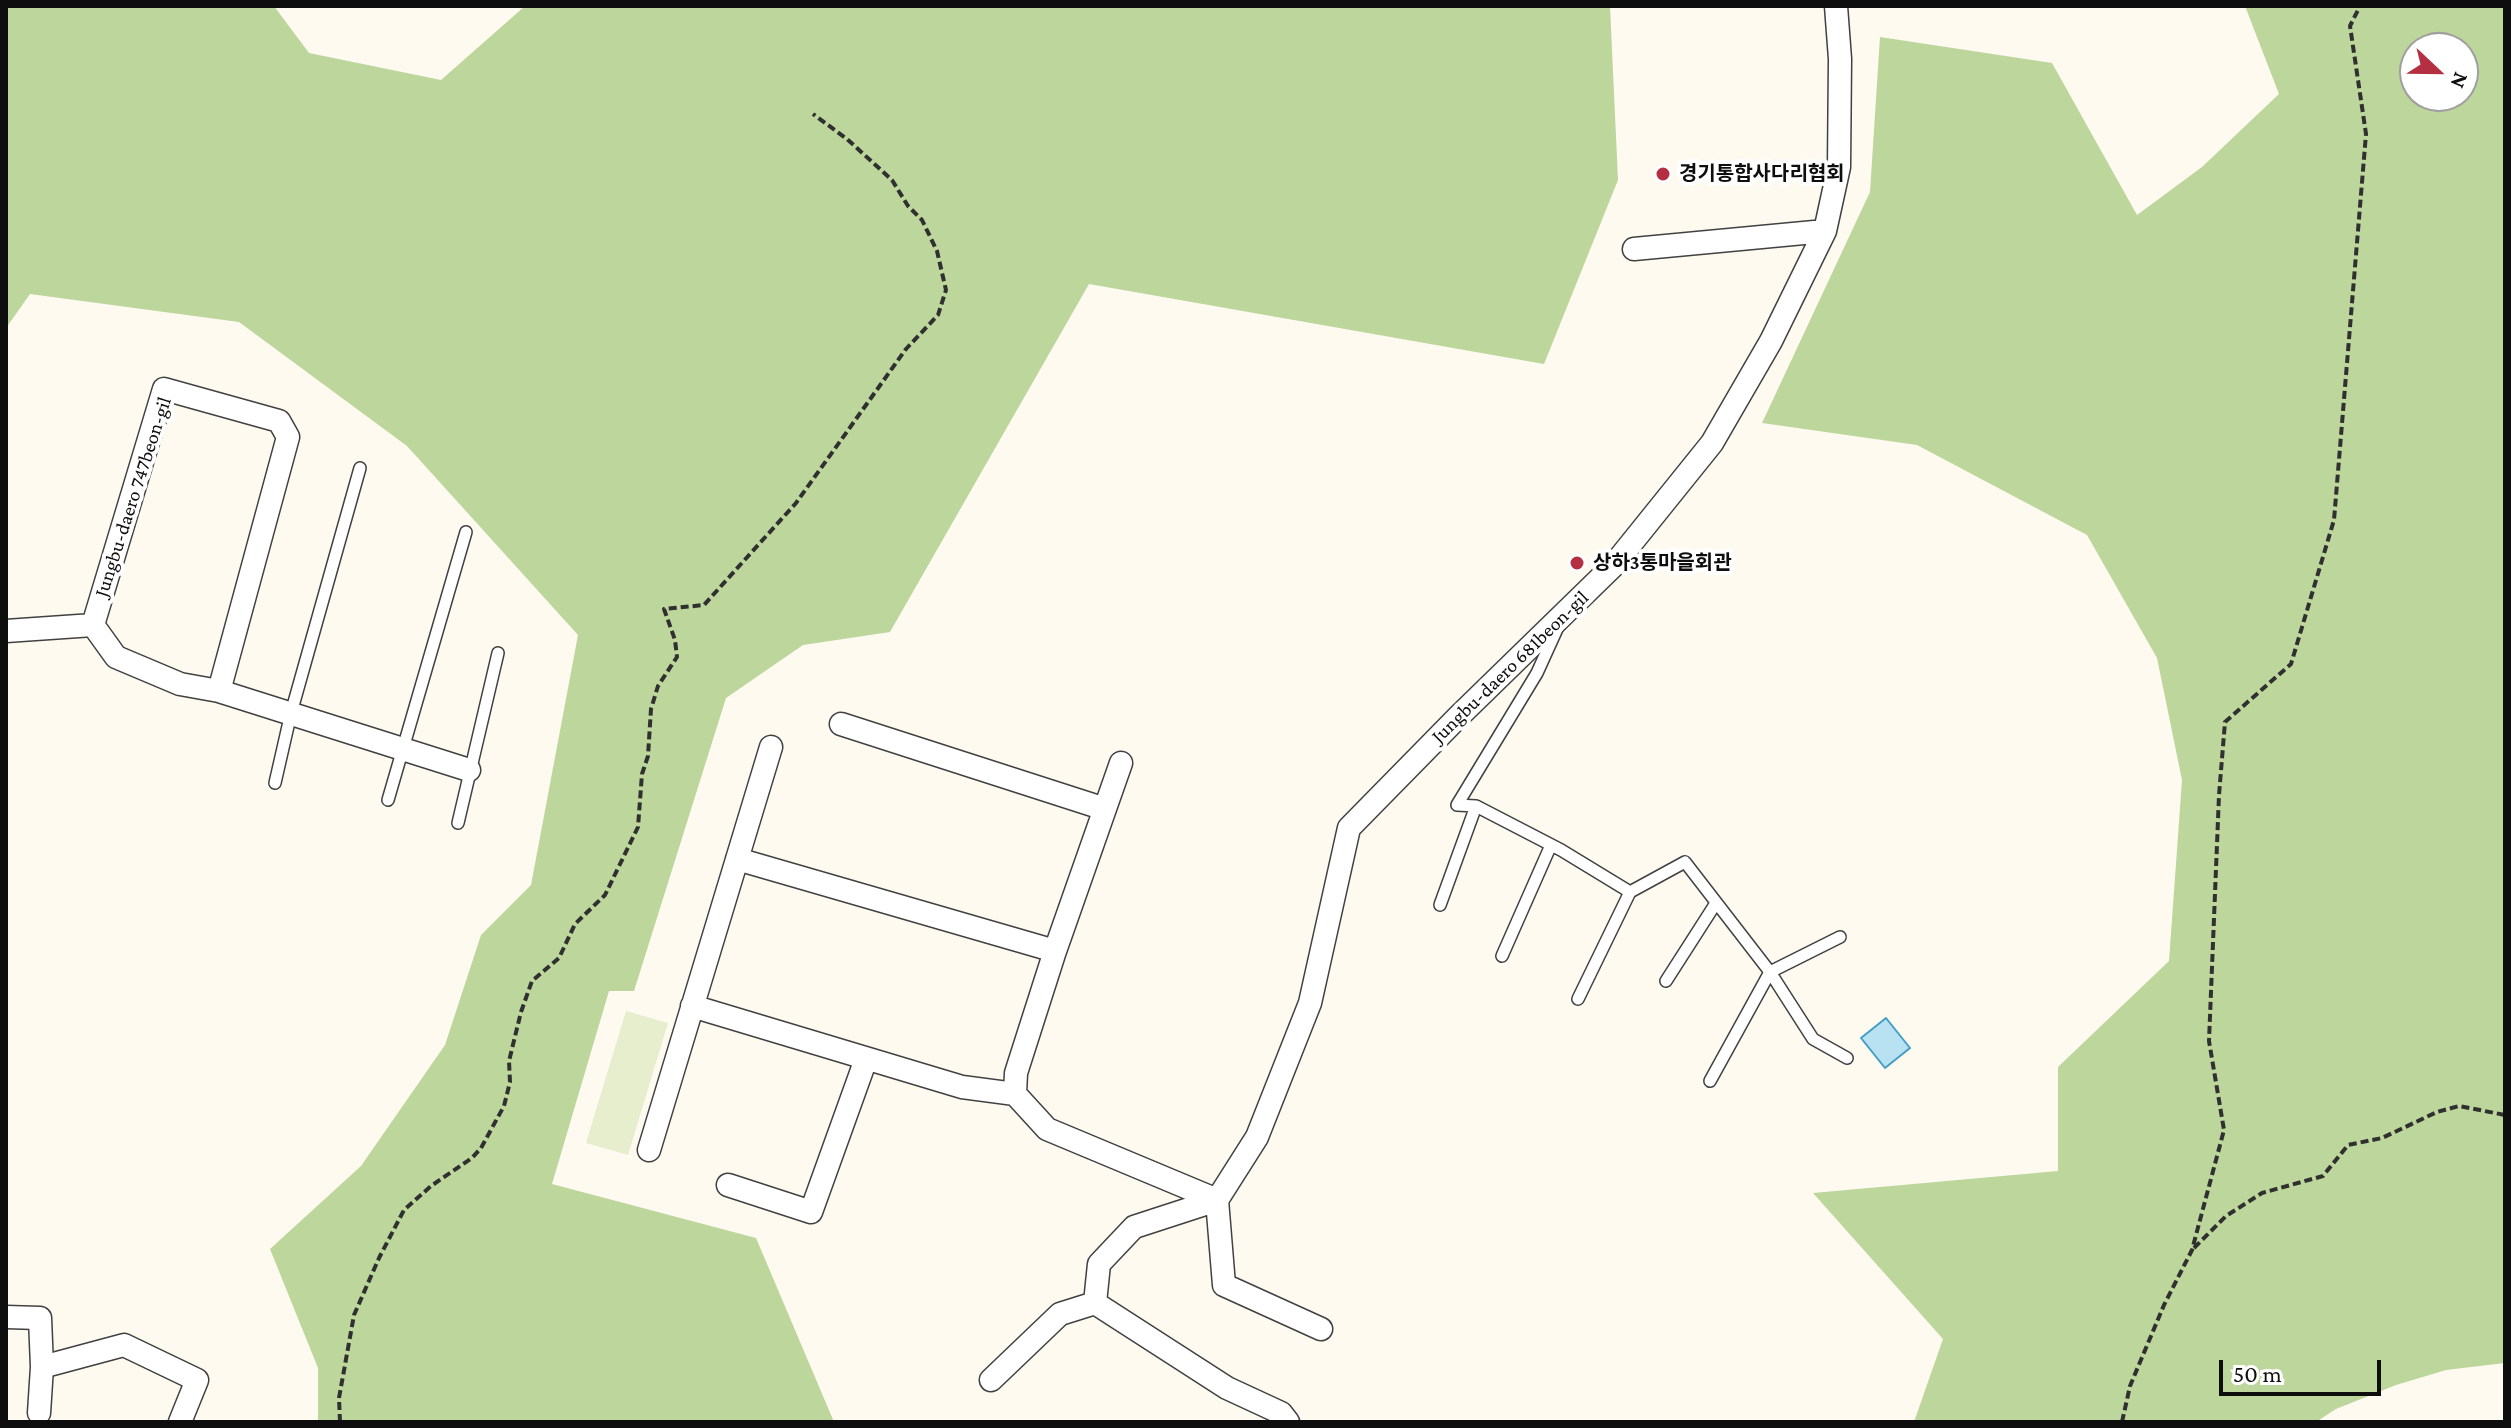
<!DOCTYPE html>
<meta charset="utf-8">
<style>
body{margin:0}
#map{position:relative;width:2511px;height:1428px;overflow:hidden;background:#fefaf0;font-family:"Crimson Pro",serif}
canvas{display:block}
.frame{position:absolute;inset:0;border:8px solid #0e0e0e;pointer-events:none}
.north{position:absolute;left:2399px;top:32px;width:80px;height:80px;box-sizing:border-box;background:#fff;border:2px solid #9f9f9f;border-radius:50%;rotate:112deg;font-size:22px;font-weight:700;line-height:32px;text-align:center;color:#0e0e0e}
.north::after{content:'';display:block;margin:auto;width:28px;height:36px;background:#b52f43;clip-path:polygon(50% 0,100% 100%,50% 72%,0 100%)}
.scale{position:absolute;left:2219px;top:1360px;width:162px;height:36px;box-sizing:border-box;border:4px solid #0e0e0e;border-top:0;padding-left:10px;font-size:24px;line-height:28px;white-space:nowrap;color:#0e0e0e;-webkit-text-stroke:6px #fff;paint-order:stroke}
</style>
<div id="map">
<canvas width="2511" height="1428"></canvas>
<div class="frame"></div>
<div class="north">N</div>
<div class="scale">50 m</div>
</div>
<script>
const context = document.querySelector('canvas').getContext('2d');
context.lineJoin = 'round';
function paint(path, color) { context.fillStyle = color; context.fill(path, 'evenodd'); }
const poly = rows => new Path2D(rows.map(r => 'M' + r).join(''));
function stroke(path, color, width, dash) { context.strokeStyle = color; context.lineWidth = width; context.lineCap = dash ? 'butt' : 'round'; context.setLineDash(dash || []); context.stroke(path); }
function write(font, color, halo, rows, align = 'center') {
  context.font = font + ' "Crimson Pro","Noto Sans KR",serif'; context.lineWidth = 8; context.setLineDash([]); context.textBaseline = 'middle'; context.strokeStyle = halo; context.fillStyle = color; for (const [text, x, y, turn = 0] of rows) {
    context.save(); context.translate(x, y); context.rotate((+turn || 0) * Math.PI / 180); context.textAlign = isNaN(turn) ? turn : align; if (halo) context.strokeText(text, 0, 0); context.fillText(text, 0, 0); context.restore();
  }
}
const forest = poly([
 [9,6,274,6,309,53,441,80,525,6,1610,6,1618,180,1544,364,1089,284,890,632,803,645,726,698,634,991,609,991,552,1184,756,1238,834,1422,318,1422,318,1368,270,1249,361,1166,445,1045,481,935,531,885,578,635,407,446,239,322,30,294,6,328,6,12],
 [2245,6,2505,6,2505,1363,2446,1370,2396,1385,2336,1409,2316,1422,1914,1422,1943,1339,1813,1193,2058,1171,2058,1067,2169,961,2182,780,2157,658,2087,535,1917,445,1762,423,1870,192,1880,37,2052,63,2137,215,2202,167,2279,94],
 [2415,48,2463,48,2463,96,2415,96]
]);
const pitch = poly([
 [626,1011,668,1023,628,1155,586,1143]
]);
const water = poly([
 [1886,1018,1910,1048,1885,1068,1861,1038,1886,1018]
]);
const path = poly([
 [2194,1248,2226,1216,2262,1193,2323,1176,2348,1145,2382,1138,2437,1112,2459,1106,2505,1115],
 [340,1422,339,1398,354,1315,379,1258,404,1210,431,1186,472,1158,481,1148,504,1106,510,1082,509,1061,521,1012,532,981,559,958,575,924,605,895,638,827,642,774,648,756,651,709,658,686,677,657,675,640,664,609,704,605,796,503,906,349,938,315,946,290,937,251,922,220,908,206,892,180,847,139,813,114],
 [2122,1422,2130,1386,2164,1305,2192,1250,2224,1130,2209,1041,2219,795,2225,722,2291,664,2334,520,2366,134,2350,26,2360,6]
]);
const lane = poly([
 [1557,629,1537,673,1457,805,1476,806,1561,850,1630,892,1685,862,1770,972,1813,1039,1847,1058],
 [275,783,291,713,360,468],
 [388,800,466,532],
 [458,823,498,653],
 [1440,905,1476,806],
 [1502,956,1551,845],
 [1666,981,1716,903],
 [1578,999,1630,892],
 [1710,1081,1770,972,1840,937]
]);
const street = poly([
 [1634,249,1825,231],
 [93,625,116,657,180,684,219,691,469,770],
 [6,631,93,625,164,389,279,421,288,437,219,691],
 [841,724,1105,809],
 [737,859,1055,951,1016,1073,1015,1094],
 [1055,951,1121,763],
 [692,1006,962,1087,1015,1094,1047,1129,1217,1200],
 [649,1150,771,747],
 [728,1185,811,1212,866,1059],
 [1217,1200,1257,1137,1310,1003,1349,828,1458,717,1613,566,1712,443,1771,341,1825,231,1839,167,1840,59,1836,6],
 [1217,1200,1134,1227,1099,1264,1095,1303,1227,1388,1281,1413,1288,1422],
 [1217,1200,1224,1285,1321,1329],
 [6,1317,40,1318,42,1367,124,1345,197,1380,180,1422],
 [991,1380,1060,1314,1095,1303],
 [39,1413,42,1367]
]);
const markers = [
 [1663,174,8,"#b52f43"],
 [1577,563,8,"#b52f43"]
];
const poiNames = [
 ["경기통합사다리협회",1679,174],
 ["상하3통마을회관",1593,563]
];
const streetNames = [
 ["Jungbu-daero 747beon-gil",133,497,-72],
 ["Jungbu-daero 681beon-gil",1510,667,-44]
];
paint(forest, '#bcd69c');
paint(pitch, '#e6eecd');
paint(water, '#b8e2f2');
stroke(water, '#449ec4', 2);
stroke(lane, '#414141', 14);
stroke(street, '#414141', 25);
stroke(path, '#303030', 4, [8, 4]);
stroke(lane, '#fff', 11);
stroke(street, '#fff', 22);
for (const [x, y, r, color] of markers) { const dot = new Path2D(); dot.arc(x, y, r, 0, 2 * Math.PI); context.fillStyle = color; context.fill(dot); stroke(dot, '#fff', 3); }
write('bold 20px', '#0e0e0e', '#fff', poiNames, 'left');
write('20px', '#0e0e0e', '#fff', streetNames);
</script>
